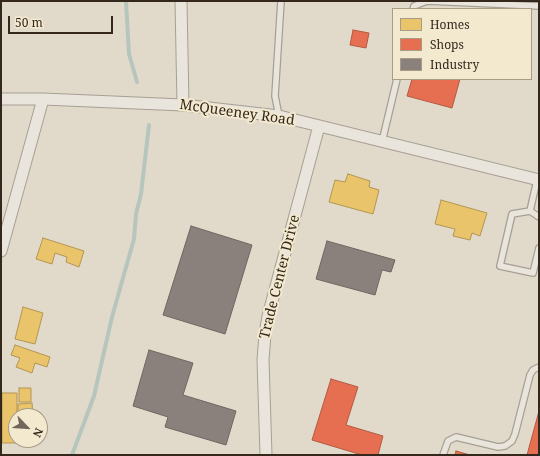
<!DOCTYPE html>
<style>
body{margin:0}
#map{position:relative;width:540px;height:456px;overflow:hidden;background:#e1daca;font-family:"Noto Serif",serif}
canvas{display:block}
.frame{position:absolute;inset:0;border:2px solid #34281d;pointer-events:none}
.legend{position:absolute;left:392px;top:8px;width:140px;height:72px;box-sizing:border-box;background:#f3e9cf;border:1px solid #a79c88;margin:0;padding:5px 7px;list-style:none;font-size:12px;color:#34281d}
.legend li{display:flex;align-items:center;gap:8px;height:20px}
.legend b{width:20px;border:1px solid #a79c88}
.north{position:absolute;left:8px;top:408px;width:40px;height:40px;box-sizing:border-box;background:#f3e9cf;border:1px solid #a79c88;border-radius:50%;rotate:115deg;font-size:11px;font-weight:700;line-height:16px;text-align:center;color:#34281d}
.north::after{content:'';display:block;margin:auto;width:14px;height:18px;background:#71665a;clip-path:polygon(50% 0,100% 100%,50% 72%,0 100%)}
.scale{position:absolute;left:8px;top:16px;width:105px;height:18px;box-sizing:border-box;border:2px solid #34281d;border-top:0;padding-left:5px;font-size:12px;line-height:14px;white-space:nowrap;color:#34281d;-webkit-text-stroke:3px #f3e9cf;paint-order:stroke}
</style>
<div id="map">
<canvas width="540" height="456"></canvas>
<div class="frame"></div>
<ul class="legend">
<li><b style="height:11px;background:#e9c46a"></b>Homes</li>
<li><b style="height:11px;background:#e76f51"></b>Shops</li>
<li><b style="height:11px;background:#8a817c"></b>Industry</li>
</ul>
<div class="north">N</div>
<div class="scale">50 m</div>
</div>
<script>
const context = document.querySelector('canvas').getContext('2d');
context.lineJoin = 'round';
function paint(path, color) { context.fillStyle = color; context.fill(path, 'evenodd'); }
const poly = rows => new Path2D(rows.map(r => 'M' + r).join(''));
function stroke(path, color, width, dash) { context.strokeStyle = color; context.lineWidth = width; context.lineCap = dash ? 'butt' : 'round'; context.setLineDash(dash || []); context.stroke(path); }
function write(font, color, halo, rows, align = 'center') {
  context.font = font + ' "Noto Serif",serif'; context.lineWidth = 4; context.setLineDash([]); context.textBaseline = 'middle'; context.strokeStyle = halo; context.fillStyle = color; for (const [text, x, y, turn = 0] of rows) {
    context.save(); context.translate(x, y); context.rotate((+turn || 0) * Math.PI / 180); context.textAlign = isNaN(turn) ? turn : align; if (halo) context.strokeText(text, 0, 0); context.fillText(text, 0, 0); context.restore();
  }
}
const homes = poly([
 [348,174,370,181,369,187,379,190,373,214,329,202,335,180,345,182,348,174],
 [441,200,487,213,480,236,472,233,470,240,453,236,455,229,435,224,441,200],
 [43,238,84,251,79,267,66,262,67,257,55,253,52,264,36,259,43,238],
 [23,307,43,313,35,344,15,339,23,307],
 [15,345,50,357,47,367,35,363,32,373,16,367,20,358,11,355,15,345],
 [19,388,31,388,31,402,19,402,19,388],
 [2,393,17,393,17,416,16,416,17,443,2,443,2,393],
 [32,403,33,416,18,416,18,404,32,403]
]);
const shops = poly([
 [353,30,369,33,366,48,350,45,353,30],
 [412,79,460,79,452,108,407,96,412,79],
 [331,379,358,387,346,425,383,436,378,455,362,455,312,440,331,379],
 [539,411,539,455,527,455,539,411],
 [456,451,470,455,455,455,456,451]
]);
const industry = poly([
 [191,226,252,245,225,334,163,315,191,226],
 [327,241,395,260,391,272,382,270,375,295,316,279,327,241],
 [149,350,193,363,183,395,236,411,226,445,165,427,168,417,133,406,149,350]
]);
const stream = poly([
 [126,1,129,54,137,82],
 [72,455,94,396,112,317,134,239,136,214,141,194,149,125]
]);
const lane = poly([
 [413,9,414,6,427,1,539,6],
 [279,116,275,96,281,1],
 [382,142,397,79],
 [530,211,537,180],
 [539,217,530,211,512,214,500,266,533,273,539,248],
 [443,455,448,441,456,437,498,447,505,446,512,441,515,434,530,375,533,370,539,367]
]);
const street = poly([
 [181,1,183,105],
 [1,99,43,99,183,105,279,116,539,180],
 [1,251,43,99],
 [266,455,263,360,265,334,268,316,319,126]
]);
const streetNames = [
 ["McQueeney Road",237,113,8],
 ["Trade Center Drive",280,277,-76]
];
paint(homes, '#e9c46a');
stroke(homes, '#b39553', 1);
paint(shops, '#e76f51');
stroke(shops, '#b15a41', 1);
paint(industry, '#8a817c');
stroke(industry, '#706660', 1);
stroke(stream, '#b6c6bc', 4);
stroke(lane, '#a69f94', 8);
stroke(street, '#a69f94', 13);
stroke(lane, '#eae5dc', 5.5);
stroke(street, '#eae5dc', 11);
write('14px', '#34281d', '#f3e9cf', streetNames);
</script>
